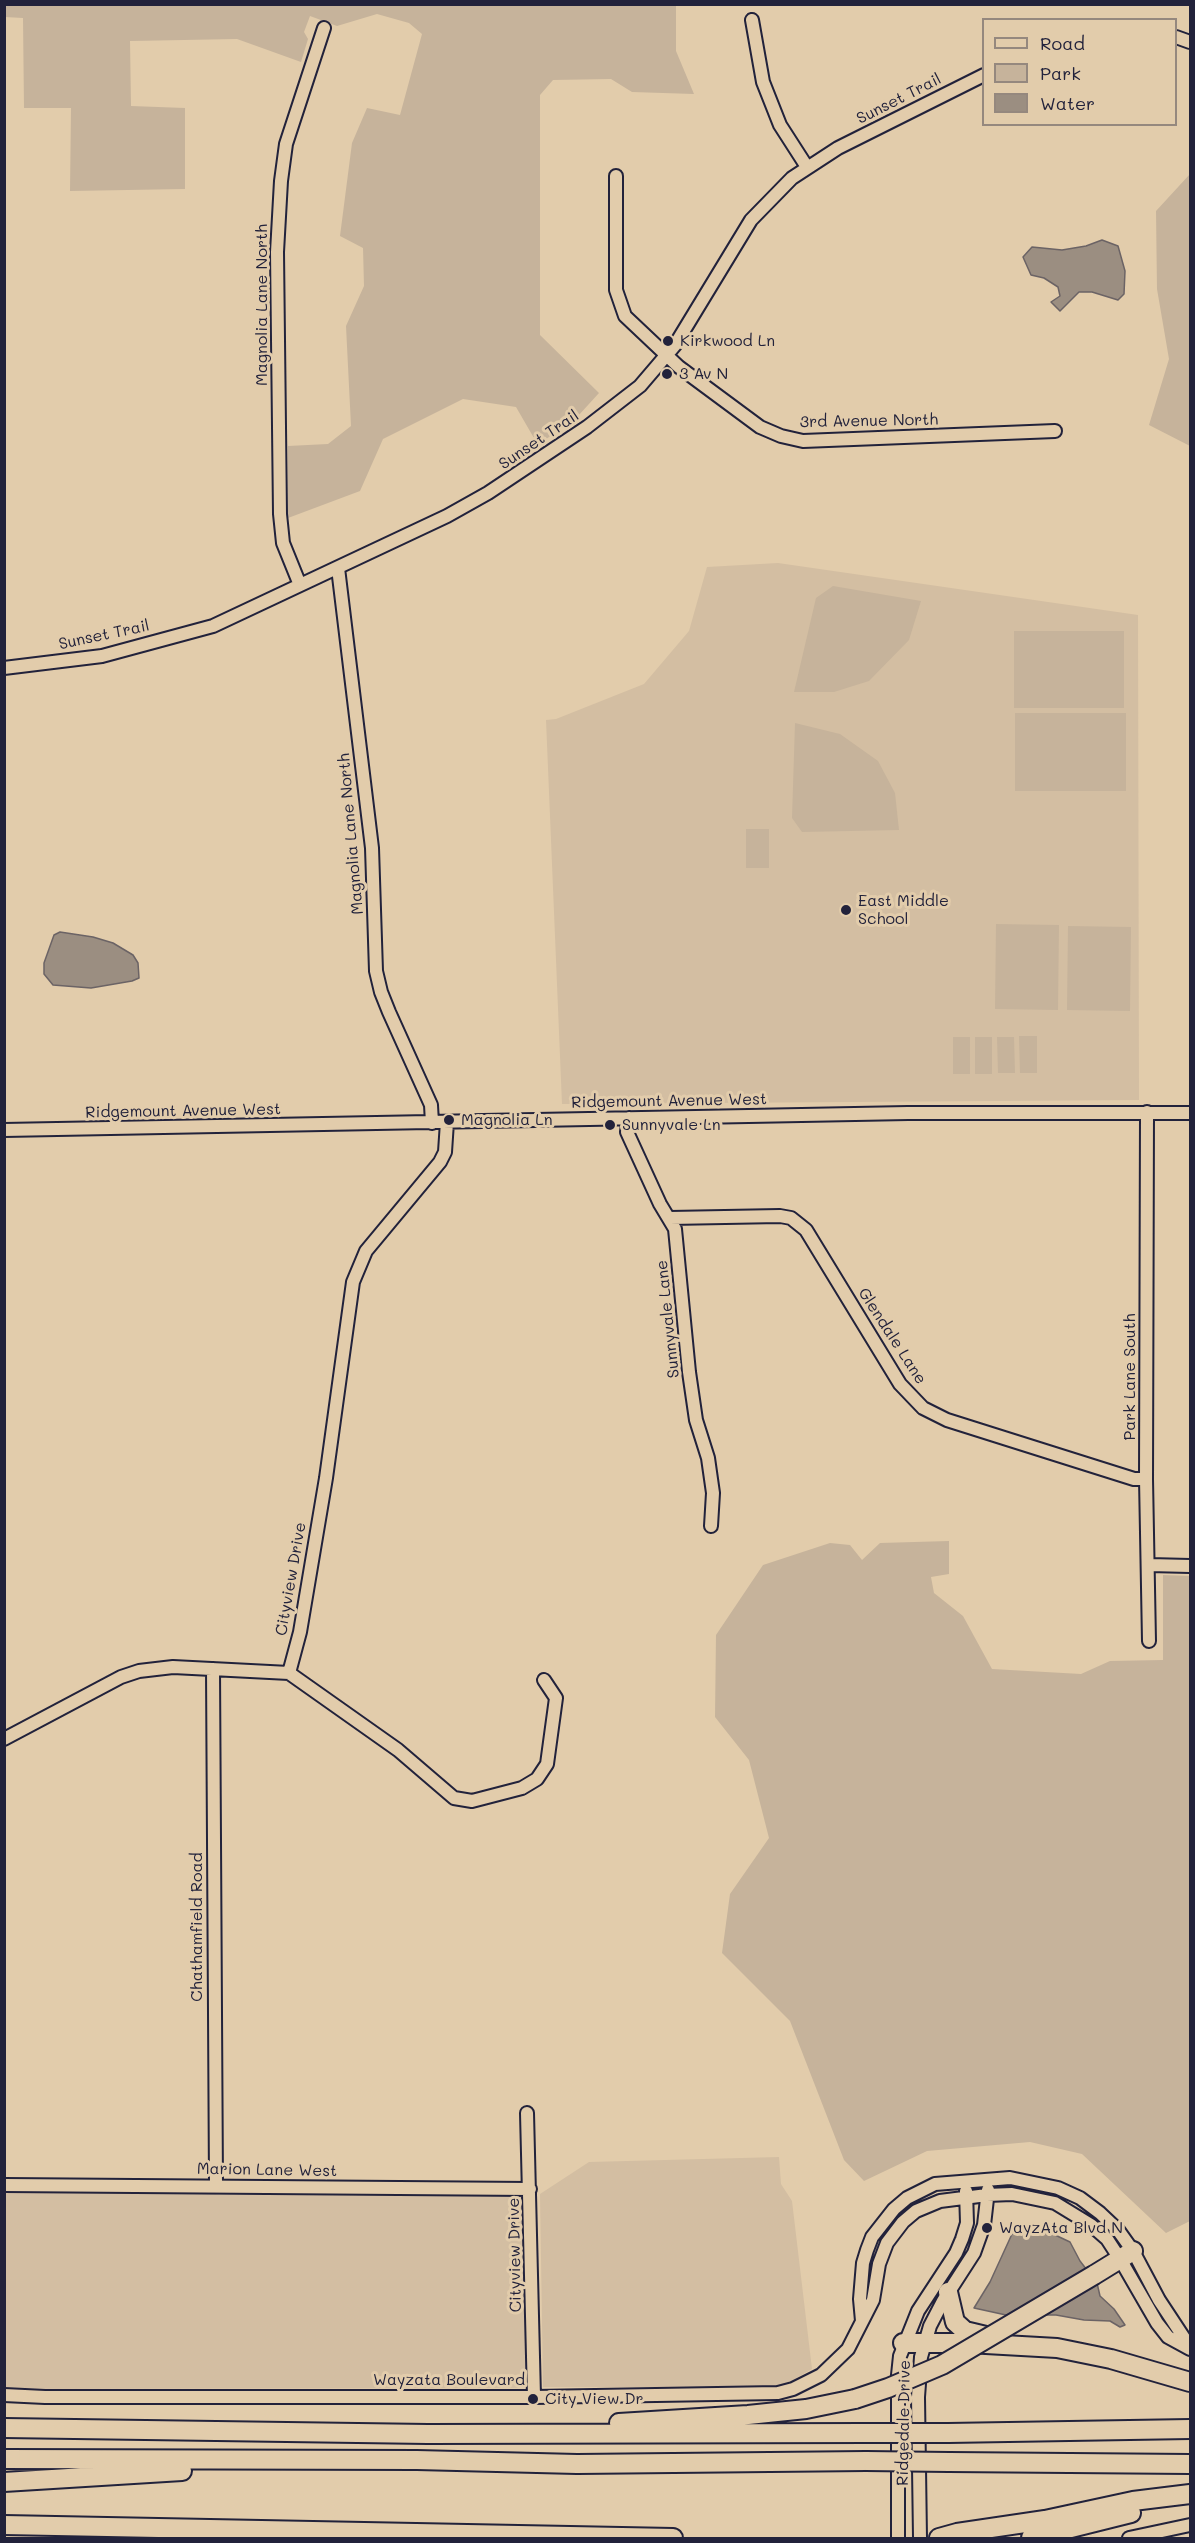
<!DOCTYPE html>
<style>
body{margin:0}
#map{position:relative;width:1195px;height:2543px;overflow:hidden;background:#e2ccab;font-family:Mali,sans-serif}
canvas{display:block}
.frame{position:absolute;inset:0;border:6px solid #22223b;pointer-events:none}
.legend{position:absolute;left:982px;top:18px;width:195px;height:108px;box-sizing:border-box;background:#e2ccab;border:2px solid #95887e;margin:0;padding:8px 10px;list-style:none;font-size:18px;color:#22223b}
.legend li{display:flex;align-items:center;gap:12px;height:30px}
.legend b{width:30px;border:2px solid #95887e}
</style>
<div id="map">
<canvas width="1195" height="2543"></canvas>
<div class="frame"></div>
<ul class="legend">
<li><b style="height:8px;background:#e2ccab"></b>Road</li>
<li><b style="height:16px;background:#c6b39b"></b>Park</li>
<li><b style="height:16px;background:#9b8e81"></b>Water</li>
</ul>
</div>
<script>
const context = document.querySelector('canvas').getContext('2d');
context.lineJoin = 'round';
function paint(path, color) { context.fillStyle = color; context.fill(path, 'evenodd'); }
const poly = rows => new Path2D(rows.map(r => 'M' + r).join(''));
function stroke(path, color, width, dash) { context.strokeStyle = color; context.lineWidth = width; context.lineCap = dash ? 'butt' : 'round'; context.setLineDash(dash || []); context.stroke(path); }
function write(font, color, halo, rows, align = 'center') {
  context.font = font + ' Mali,sans-serif'; context.lineWidth = 6; context.setLineDash([]); context.textBaseline = 'middle'; context.strokeStyle = halo; context.fillStyle = color; for (const [text, x, y, turn = 0] of rows) {
    context.save(); context.translate(x, y); context.rotate((+turn || 0) * Math.PI / 180); context.textAlign = isNaN(turn) ? turn : align; if (halo) context.strokeText(text, 0, 0); context.fillText(text, 0, 0); context.restore();
  }
}
const built = poly([
 [778,563,1138,615,1139,1100,562,1104,546,720,556,719,644,684,689,631,707,567],
 [779,2157,781,2184,792,2201,812,2369,781,2387,543,2387,540,2194,589,2162],
 [4,2191,204,2191,219,2195,524,2196,527,2388,5,2389]
]);
const green = poly([
 [4,5,676,5,676,51,694,94,632,92,611,79,553,80,540,95,540,335,599,393,578,416,538,445,516,407,463,399,383,439,360,491,288,518,288,446,328,444,351,426,346,326,364,286,363,248,340,236,352,143,367,108,400,115,422,34,409,23,377,14,337,26,310,16,304,32,308,39,301,62,237,39,130,41,131,106,185,108,185,189,70,191,71,108,24,108,23,18,5,17],
 [1190,174,1190,446,1149,425,1169,359,1157,289,1156,211],
 [833,586,921,601,909,640,869,681,834,692,794,692,816,598],
 [1014,631,1124,631,1124,708,1014,708],
 [1015,713,1126,713,1126,791,1015,791],
 [795,723,840,734,878,761,895,793,899,830,802,832,792,818],
 [746,829,769,829,769,868,746,868],
 [996,924,1059,925,1058,1010,995,1009],
 [1068,926,1131,927,1130,1011,1067,1010],
 [1019,1036,1037,1036,1037,1073,1020,1073],
 [953,1037,970,1037,970,1074,953,1074],
 [975,1037,992,1037,992,1074,975,1074],
 [997,1037,1014,1037,1015,1073,998,1073],
 [949,1541,949,1574,931,1577,934,1593,963,1616,992,1669,1081,1674,1110,1661,1163,1660,1163,1575,1190,1576,1190,2221,1166,2233,1082,2154,1030,2142,927,2151,864,2181,844,2160,790,2021,722,1953,730,1894,769,1838,749,1760,715,1717,716,1635,763,1565,830,1543,850,1545,862,1560,880,1543]
]);
const water = poly([
 [1102,240,1118,246,1125,271,1124,294,1118,300,1092,292,1079,292,1060,311,1051,302,1060,296,1058,287,1044,278,1031,275,1023,257,1032,247,1062,250,1086,246,1102,240],
 [60,932,93,937,113,943,133,955,138,963,139,978,132,981,91,988,53,985,44,974,44,963,54,935,60,932],
 [1026,2226,1038,2227,1070,2242,1080,2261,1097,2283,1100,2296,1114,2309,1125,2325,1120,2327,1110,2321,1084,2320,1056,2315,1006,2315,974,2308,990,2282,1012,2234,1026,2226]
]);
const minor = poly([
 [752,20,763,82,780,125,807,167],
 [1176,37,1190,42],
 [616,176,616,290,625,316,679,367,760,427,781,436,803,441,1055,431],
 [338,568,372,848,376,971,381,992,389,1012,431,1105,432,1123],
 [300,585,283,543,280,514,277,252,281,181,286,144,324,28],
 [4,668,102,656,213,626,447,516,488,493,587,427,640,386,675,345,751,220,792,178,838,148,984,75],
 [1147,1112,1146,1479,1149,1641],
 [629,1118,627,1132,660,1204,675,1229,689,1372,696,1420,708,1458,713,1493,711,1526],
 [4,1130,908,1113,1190,1113],
 [670,1218,780,1216,791,1218,806,1230,900,1384,923,1408,947,1420,1004,1438,1134,1479,1146,1479],
 [1149,1565,1190,1566],
 [213,1669,216,2185],
 [289,1673,300,1632,326,1478,353,1282,366,1251,440,1162,445,1152,447,1122],
 [289,1673,398,1750,454,1798,472,1801,522,1788,537,1779,547,1764,556,1698,544,1680],
 [4,1739,121,1677,139,1671,173,1667,289,1673],
 [527,2113,534,2397],
 [4,2185,530,2189],
 [862,2321,860,2299,863,2263,867,2250,872,2237,894,2209,907,2198,935,2184,1010,2178,1058,2188,1080,2198,1100,2213,1118,2230,1133,2251,1159,2300,1190,2347],
 [4,2395,45,2397,534,2397,778,2393,793,2389,821,2375,848,2349,873,2300,879,2264,887,2243,903,2222,916,2211,940,2201,987,2195,1012,2194,1055,2203,1091,2225,1107,2239,1120,2259,1157,2323,1168,2337,1190,2349],
 [898,2538,898,2375,900,2356,918,2311,956,2253,962,2239,967,2223,966,2191],
 [920,2538,918,2397,921,2357,930,2326,943,2301,974,2253,984,2225,988,2190],
 [1129,2538,1190,2525]
]);
const highway = poly([
 [1094,2275,1133,2251],
 [948,2292,955,2322,965,2331,986,2336],
 [903,2343,968,2343,1057,2348,1111,2359,1190,2382],
 [619,2423,748,2415,806,2409,855,2399],
 [4,2428,428,2434,866,2433],
 [948,2433,1190,2429],
 [4,2459,417,2460,577,2464,866,2461],
 [949,2462,1190,2464],
 [4,2482,182,2471],
 [4,2525,673,2538],
 [939,2538,957,2533,1045,2520,1133,2501,1190,2494],
 [1031,2538,1131,2513]
]);
const highwayBridge = poly([
 [855,2399,888,2388,942,2365,1094,2275],
 [866,2433,948,2433],
 [866,2461,949,2462]
]);
const markers = [
 [668,341,6,"#22223b"],
 [667,374,6,"#22223b"],
 [846,910,6,"#22223b"],
 [449,1120,6,"#22223b"],
 [610,1125,6,"#22223b"],
 [987,2228,6,"#22223b"],
 [533,2399,6,"#22223b"]
];
const streetNames = [
 ["Sunset Trail",899,99,-27],
 ["Magnolia Lane North",262,305,-90],
 ["3rd Avenue North",869,421,-1],
 ["Sunset Trail",539,440,-34],
 ["Sunset Trail",104,635,-12],
 ["Magnolia Lane North",351,834,-95],
 ["Ridgemount Avenue West",669,1101,-1],
 ["Ridgemount Avenue West",183,1111,-1],
 ["Sunnyvale Lane",668,1319,-96],
 ["Glendale Lane",892,1336,57],
 ["Park Lane South",1130,1377,-90],
 ["Cityview Drive",291,1579,-80],
 ["Chathamfield Road",197,1927,-90],
 ["Marion Lane West",267,2170,1],
 ["Cityview Drive",515,2255,-91],
 ["Wayzata Boulevard",449,2380],
 ["Ridgedale Drive",904,2423,-89]
];
const poiNames = [
 ["Kirkwood Ln",680,341],
 ["3 Av N",679,374],
 ["East Middle",858,901],
 ["School",858,919],
 ["Magnolia Ln",461,1120],
 ["Sunnyvale Ln",622,1125],
 ["WayzAta Blvd N",999,2228],
 ["City View Dr",545,2399]
];
paint(built, '#d3bea2');
paint(green, '#c6b39b');
paint(water, '#9b8e81');
stroke(water, '#6b6365', 1.5);
stroke(minor, '#22223b', 16);
stroke(highway, '#22223b', 22);
stroke(minor, '#e2ccab', 12);
stroke(highway, '#e2ccab', 18);
stroke(highwayBridge, '#22223b', 22, []);
stroke(highwayBridge, '#e2ccab', 18);
for (const [x, y, r, color] of markers) { const dot = new Path2D(); dot.arc(x, y, r, 0, 2 * Math.PI); context.fillStyle = color; context.fill(dot); stroke(dot, '#e2ccab', 2); }
write('16px', '#22223b', '#e2ccab', streetNames);
write('16px', '#22223b', '#e2ccab', poiNames, 'left');
</script>
